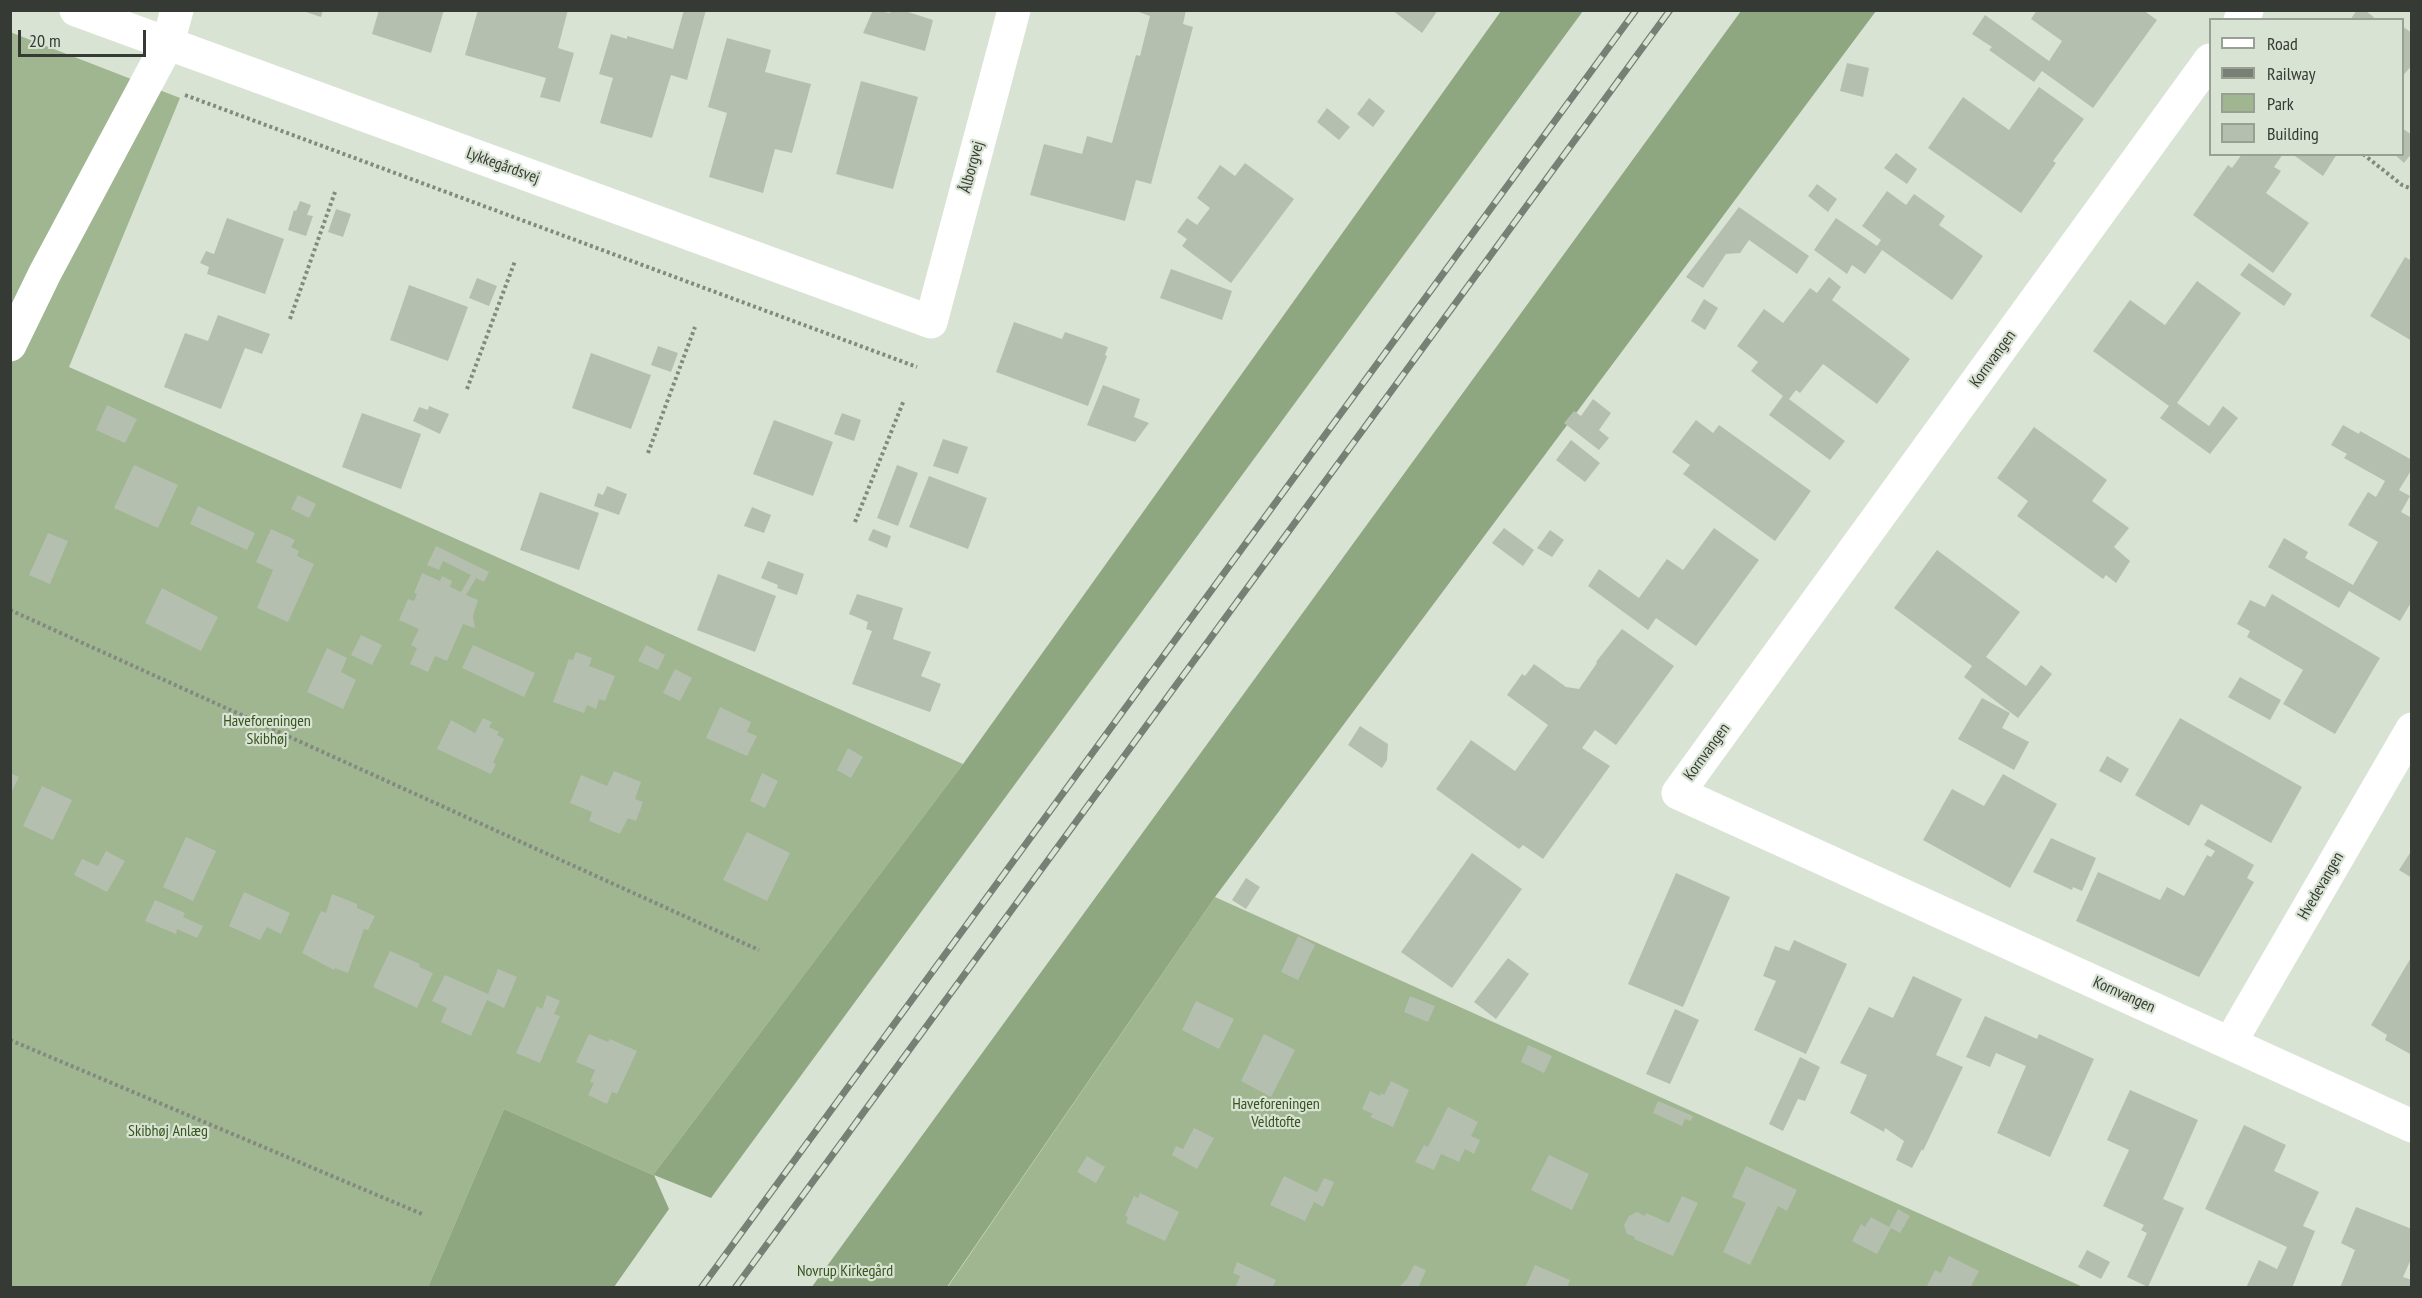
<!DOCTYPE html>
<meta charset="utf-8">
<style>
body{margin:0}
#map{position:relative;width:2422px;height:1298px;overflow:hidden;background:#d9e3d3;font-family:"PT Sans Narrow",sans-serif}
canvas{display:block}
.frame{position:absolute;inset:0;border:12px solid #363a34;pointer-events:none}
.legend{position:absolute;left:2209px;top:18px;width:195px;height:138px;box-sizing:border-box;background:#d9e3d3;border:2px solid #989f93;margin:0;padding:8px 10px;list-style:none;font-size:18px;color:#363a34}
.legend li{display:flex;align-items:center;gap:12px;height:30px}
.legend b{width:30px;border:2px solid #989f93}
.scale{position:absolute;left:18px;top:30px;width:128px;height:27px;box-sizing:border-box;border:3px solid #363a34;border-top:0;padding-left:8px;font-size:18px;line-height:21px;white-space:nowrap;color:#363a34;-webkit-text-stroke:4px #d9e3d3;paint-order:stroke}
</style>
<div id="map">
<canvas width="2422" height="1298"></canvas>
<div class="frame"></div>
<ul class="legend">
<li><b style="height:8px;background:#fff"></b>Road</li>
<li><b style="height:8px;background:#787f75"></b>Railway</li>
<li><b style="height:16px;background:#9fb690"></b>Park</li>
<li><b style="height:16px;background:#b5bfaf"></b>Building</li>
</ul>
<div class="scale">20 m</div>
</div>
<script>
const context = document.querySelector('canvas').getContext('2d');
context.lineJoin = 'round';
function paint(path, color) { context.fillStyle = color; context.fill(path, 'evenodd'); }
const poly = rows => new Path2D(rows.map(r => 'M' + r).join(''));
function stroke(path, color, width, dash) { context.strokeStyle = color; context.lineWidth = width; context.lineCap = dash ? 'butt' : 'round'; context.setLineDash(dash || []); context.stroke(path); }
function write(font, color, halo, rows, align = 'center') {
  context.font = font + ' "PT Sans Narrow",sans-serif'; context.lineWidth = 4.5; context.setLineDash([]); context.textBaseline = 'middle'; context.strokeStyle = halo; context.fillStyle = color; for (const [text, x, y, turn = 0] of rows) {
    context.save(); context.translate(x, y); context.rotate((+turn || 0) * Math.PI / 180); context.textAlign = isNaN(turn) ? turn : align; if (halo) context.strokeText(text, 0, 0); context.fillText(text, 0, 0); context.restore();
  }
}
const green = poly([
 [10,32,180,98,69,367,963,764,653,1175,504,1109,428,1287,11,1287],
 [1215,897,2083,1287,947,1288]
]);
const forest = poly([
 [1501,11,1583,11,711,1198,654,1175,669,1209,614,1287,428,1287,504,1109,653,1175,963,764],
 [1741,11,1876,11,1215,897,947,1287,811,1288]
]);
const building = poly([
 [300,10,323,10,321,17],
 [379,10,444,10,431,53,372,34],
 [478,10,568,10,558,48,574,53,560,102,540,97,546,78,465,55],
 [684,10,706,10,687,80,671,75,652,138,600,123,613,78,599,74,611,34,627,39,627,36,673,49],
 [873,10,890,13,891,10,902,10,933,20,925,51,863,33],
 [1186,10,1183,24,1193,27,1151,184,1136,180,1125,221,1030,195,1044,144,1082,154,1087,136,1112,143,1136,55,1140,56,1150,16,1133,10],
 [1392,10,1438,10,1422,33],
 [2037,10,2143,10,2157,20,2093,108,2042,71,2034,82,1989,50,1992,47,1972,34,1985,15,2049,61,2062,41,2031,19],
 [2357,10,2365,10,2377,20,2350,20],
 [2402,26,2412,33,2412,65,2402,77],
 [727,38,771,50,765,72,811,84,792,153,775,149,763,193,709,177,727,113,708,107],
 [1847,63,1869,68,1863,97,1840,91],
 [861,81,918,97,893,189,836,174],
 [2039,87,2084,119,2053,161,2056,163,2021,213,1928,148,1963,97,2009,130],
 [1369,98,1385,111,1373,127,1357,114],
 [1327,108,1350,127,1339,140,1317,122],
 [2402,128,2412,135,2412,153,2404,163,2394,154,2402,154],
 [1896,153,1917,169,1907,184,1884,168],
 [2242,154,2283,154,2274,167,2281,171,2266,193,2309,223,2273,273,2193,215,2228,165,2232,168],
 [2292,154,2337,154,2323,176],
 [1245,163,1294,199,1231,283,1182,246,1187,239,1177,232,1187,218,1197,225,1210,208,1197,198,1220,165,1235,176],
 [1817,184,1837,199,1828,212,1808,196],
 [1887,191,1906,205,1914,194,1945,216,1939,225,1983,256,1952,300,1882,250,1865,274,1852,265,1847,274,1814,250,1836,218,1877,246,1881,240,1862,226],
 [300,201,311,205,307,215,313,216,306,236,288,230,294,210,296,211],
 [1739,207,1809,256,1797,274,1749,240,1740,253,1726,254,1703,288,1686,277],
 [336,209,351,214,343,237,328,232],
 [227,218,284,239,265,294,207,274,209,267,200,263,206,251,214,254],
 [2405,257,2412,261,2412,341,2370,316],
 [2249,263,2292,294,2284,306,2240,275],
 [1171,269,1232,291,1222,320,1160,298],
 [1829,277,1841,287,1832,300,1910,359,1877,404,1823,364,1800,393,1796,390,1789,399,1845,441,1830,460,1769,415,1783,396,1751,371,1758,362,1737,346,1764,309,1783,323,1810,288,1817,293],
 [477,278,497,286,489,306,469,298],
 [2197,281,2241,313,2177,403,2209,426,2223,406,2238,418,2210,454,2160,418,2169,406,2093,351,2130,300,2165,325],
 [409,285,468,307,448,361,390,340],
 [1704,299,1718,308,1705,330,1691,321],
 [218,315,270,334,262,354,245,348,221,409,164,387,185,333,208,341],
 [1014,322,1062,339,1065,332,1108,347,1105,355,1107,356,1088,406,996,372],
 [658,346,678,353,671,372,651,365],
 [591,353,651,375,631,429,572,408],
 [1103,385,1140,399,1134,417,1149,423,1135,442,1087,425],
 [1593,399,1611,413,1599,430,1609,438,1599,450,1564,423,1574,411,1581,416],
 [107,405,137,419,125,443,96,430],
 [429,406,449,414,440,434,413,421,419,407,428,410],
 [362,413,421,434,401,489,342,467],
 [842,413,861,420,854,441,834,434],
 [774,420,833,442,813,496,753,474],
 [1696,420,1713,433,1719,425,1811,491,1775,541,1683,474,1690,465,1672,452],
 [2343,425,2359,434,2360,431,2412,460,2412,469,2399,490,2410,496,2401,512,2412,518,2412,601,2400,621,2349,591,2339,608,2268,567,2284,538,2308,552,2305,558,2353,585,2378,542,2348,525,2368,492,2376,497,2385,481,2344,458,2347,454,2331,445],
 [2034,427,2107,480,2092,501,2129,528,2114,547,2130,561,2116,583,2106,575,2103,579,2017,516,2028,501,1997,478],
 [943,439,968,447,958,474,933,466],
 [1571,440,1600,463,1585,482,1556,460],
 [134,465,178,485,158,528,114,508],
 [897,465,918,473,898,526,877,518],
 [929,476,987,498,968,549,909,527],
 [607,486,627,494,619,515,594,506,598,493,603,495],
 [540,492,599,513,579,570,520,550],
 [298,495,316,504,309,518,291,509],
 [198,506,255,533,247,550,190,524],
 [752,507,771,515,764,533,744,526],
 [1504,528,1534,550,1523,566,1492,543],
 [1714,528,1759,560,1696,646,1656,618,1648,630,1588,586,1599,569,1639,598,1667,559,1683,570],
 [271,529,295,540,291,547,299,551,297,556,314,564,288,622,257,608,273,570,256,562],
 [873,529,891,536,887,548,868,540],
 [1550,530,1564,540,1552,557,1537,548],
 [48,533,68,541,50,584,29,575],
 [436,546,489,572,484,582,476,578,466,595,478,600,473,616,475,628,463,624,447,661,435,656,428,672,410,664,417,648,411,645,419,629,399,620,408,599,414,601,417,594,414,593,422,573,440,581,442,576,452,581,450,587,461,592,471,575,443,561,439,570,427,565],
 [1937,550,2020,612,1986,657,2026,686,2041,665,2052,674,2018,718,1964,677,1972,666,1894,608],
 [768,561,804,574,797,595,777,588,778,585,761,578],
 [718,574,776,596,755,652,697,630],
 [162,588,218,617,201,651,145,623],
 [857,594,903,608,893,639,931,652,921,676,941,684,930,712,852,684,872,631,866,629,868,622,849,614],
 [2272,594,2380,658,2335,734,2283,704,2303,670,2247,637,2250,631,2237,624,2250,600,2265,607],
 [1622,629,1674,666,1616,745,1595,730,1582,748,1610,766,1543,859,1523,845,1519,849,1436,789,1471,740,1515,771,1548,725,1507,695,1522,674,1525,676,1534,664,1566,687,1579,689,1597,663,1596,662],
 [361,635,382,645,372,665,351,655],
 [473,645,535,673,524,697,462,668],
 [646,645,665,655,658,670,638,661],
 [327,648,347,658,341,672,356,680,343,709,307,692],
 [576,652,592,658,589,666,615,676,605,701,599,699,596,709,587,705,584,713,553,702,569,659,573,660],
 [675,669,692,678,680,701,663,693],
 [2240,677,2281,700,2270,720,2228,697],
 [1982,698,2010,713,2002,728,2029,742,2014,770,1958,739],
 [720,707,751,722,747,732,757,736,747,756,706,738],
 [483,718,492,722,489,727,499,732,497,735,504,739,493,763,496,764,491,774,437,749,451,720,475,733],
 [2180,718,2302,787,2271,843,2201,804,2189,826,2135,795],
 [1360,726,1388,744,1387,760,1382,768,1348,745],
 [848,748,863,757,851,778,837,770],
 [2107,756,2129,769,2121,783,2099,771],
 [614,771,641,782,635,799,643,802,636,821,628,818,620,834,589,821,592,812,570,803,581,775,607,786],
 [10,773,19,777,10,795],
 [762,773,778,781,765,808,750,801],
 [2003,774,2057,804,2010,888,1923,840,1952,789,1984,806],
 [42,786,72,800,53,840,23,826],
 [747,832,790,853,767,901,723,880],
 [186,837,216,851,193,901,163,887],
 [2051,838,2096,858,2082,891,2073,887,2072,890,2033,872],
 [2208,839,2254,865,2247,878,2254,882,2199,977,2076,921,2098,872,2160,900,2167,887,2184,896,2207,855,2211,857,2215,851,2204,845],
 [2412,850,2412,878,2399,870],
 [106,851,125,861,107,892,74,875,82,859,98,866],
 [1472,853,1522,889,1452,988,1401,952],
 [1676,873,1730,897,1683,1007,1628,984],
 [1246,878,1260,887,1246,909,1232,900],
 [244,892,290,913,281,934,267,927,260,940,229,926],
 [332,894,357,904,357,908,375,916,368,930,364,929,348,973,335,968,334,970,302,953,321,911,326,913],
 [155,900,185,913,183,917,203,926,197,938,177,929,176,934,145,921],
 [1298,936,1315,945,1298,980,1281,972],
 [1794,940,1847,964,1806,1054,1754,1030,1776,981,1763,976,1775,946,1789,951],
 [390,951,420,964,419,967,433,973,417,1008,373,987],
 [2412,956,2412,1055,2385,1040,2387,1035,2371,1025],
 [1508,958,1529,974,1496,1019,1474,1002],
 [498,969,517,977,504,1008,487,1000,471,1036,441,1022,447,1008,432,1001,445,975,488,994],
 [1913,976,1962,999,1936,1055,1963,1067,1923,1151,1922,1149,1912,1168,1896,1160,1904,1141,1885,1128,1884,1132,1850,1113,1867,1075,1840,1063,1869,1007,1893,1018],
 [547,995,560,1001,554,1014,560,1016,540,1063,516,1053,537,1006,542,1009],
 [1410,996,1435,1006,1428,1022,1404,1012],
 [1196,1001,1234,1019,1219,1049,1182,1030],
 [1675,1009,1699,1020,1670,1084,1646,1074],
 [1985,1016,2037,1039,2039,1034,2094,1059,2050,1157,1997,1133,2026,1066,1996,1053,1990,1067,1966,1057],
 [589,1034,608,1042,610,1039,637,1051,617,1094,612,1092,607,1104,588,1095,594,1083,590,1082,595,1070,576,1062],
 [1264,1034,1295,1050,1271,1097,1241,1081],
 [1528,1045,1552,1056,1544,1073,1521,1062],
 [1800,1057,1820,1067,1805,1101,1798,1099,1783,1131,1769,1124],
 [1391,1081,1409,1090,1393,1127,1370,1117,1373,1114,1362,1109,1370,1091,1380,1096,1381,1093,1384,1095],
 [2130,1090,2198,1120,2163,1199,2184,1208,2148,1287,2127,1277,2147,1233,2141,1230,2144,1225,2103,1206,2129,1150,2107,1140],
 [1658,1101,1693,1116,1691,1121,1685,1119,1682,1126,1653,1113],
 [1448,1107,1478,1122,1471,1136,1480,1140,1474,1154,1465,1149,1459,1162,1441,1154,1434,1170,1415,1162,1424,1145,1428,1147],
 [2244,1125,2286,1145,2274,1171,2319,1192,2303,1226,2315,1231,2292,1288,2246,1288,2259,1260,2277,1269,2287,1247,2205,1209],
 [1194,1128,1214,1138,1197,1169,1172,1155,1176,1146,1183,1149],
 [1549,1155,1589,1174,1572,1210,1531,1190],
 [1087,1156,1105,1167,1096,1183,1077,1172],
 [1746,1166,1797,1190,1787,1211,1778,1206,1750,1265,1723,1252,1746,1203,1732,1197],
 [1284,1176,1317,1192,1324,1178,1334,1182,1323,1207,1314,1202,1305,1221,1270,1205],
 [1140,1193,1179,1212,1165,1241,1126,1223,1128,1217,1125,1216,1134,1196,1138,1198],
 [1682,1196,1698,1203,1673,1256,1634,1239,1635,1237,1627,1234,1624,1225,1629,1216,1637,1212,1645,1216,1646,1213,1669,1223],
 [2356,1207,2412,1229,2412,1257,2403,1277,2412,1280,2412,1288,2340,1288,2355,1250,2341,1243],
 [1898,1209,1910,1216,1900,1233,1891,1228,1877,1254,1852,1241,1861,1224,1865,1227,1871,1217,1889,1227],
 [2087,1250,2110,1262,2101,1279,2078,1267],
 [1949,1256,1979,1271,1970,1288,1926,1288,1935,1270,1941,1273],
 [1237,1262,1276,1280,1272,1288,1235,1288,1240,1276,1233,1273],
 [1414,1265,1426,1270,1419,1286,1421,1288,1400,1286,1407,1279],
 [1535,1265,1570,1280,1567,1288,1525,1288]
]);
const path = poly([
 [185,95,917,367],
 [2363,154,2402,185,2412,189],
 [290,319,335,192],
 [467,389,515,261],
 [648,453,695,327],
 [855,522,904,400],
 [10,610,759,950],
 [10,1040,422,1214]
]);
const minor = poly([
 [76,10,931,322,1014,10],
 [2240,20,2247,10],
 [2210,60,1678,793,2412,1126],
 [10,345,45,273,168,43,177,10],
 [2230,1043,2412,729]
]);
const rail = poly([
 [701,1288,1636,10],
 [735,1288,1670,10]
]);
const streetNames = [
 ["Lykkegårdsvej",503,166,20],
 ["Ålborgvej",972,167,-75],
 ["Kornvangen",1993,359,-54],
 ["Kornvangen",1707,752,-54],
 ["Hvedevangen",2321,886,-60],
 ["Kornvangen",2124,995,24]
];
const parkNames = [
 ["Haveforeningen",267,721],
 ["Skibhøj",267,739],
 ["Haveforeningen",1276,1104],
 ["Veldtofte",1276,1122],
 ["Skibhøj Anlæg",168,1131],
 ["Novrup Kirkegård",845,1271]
];
paint(green, '#9fb690');
paint(forest, '#8fa781');
paint(building, '#b5bfaf');
stroke(path, '#83897f', 4, [3, 3]);
stroke(minor, '#fff', 33);
stroke(rail, '#787f75', 7);
stroke(rail, '#d9e3d3', 4.5, [14]);
write('16px', '#363a34', '#d9e3d3', streetNames);
write('16px', '#35541e', '#d9e3d3', parkNames);
</script>
